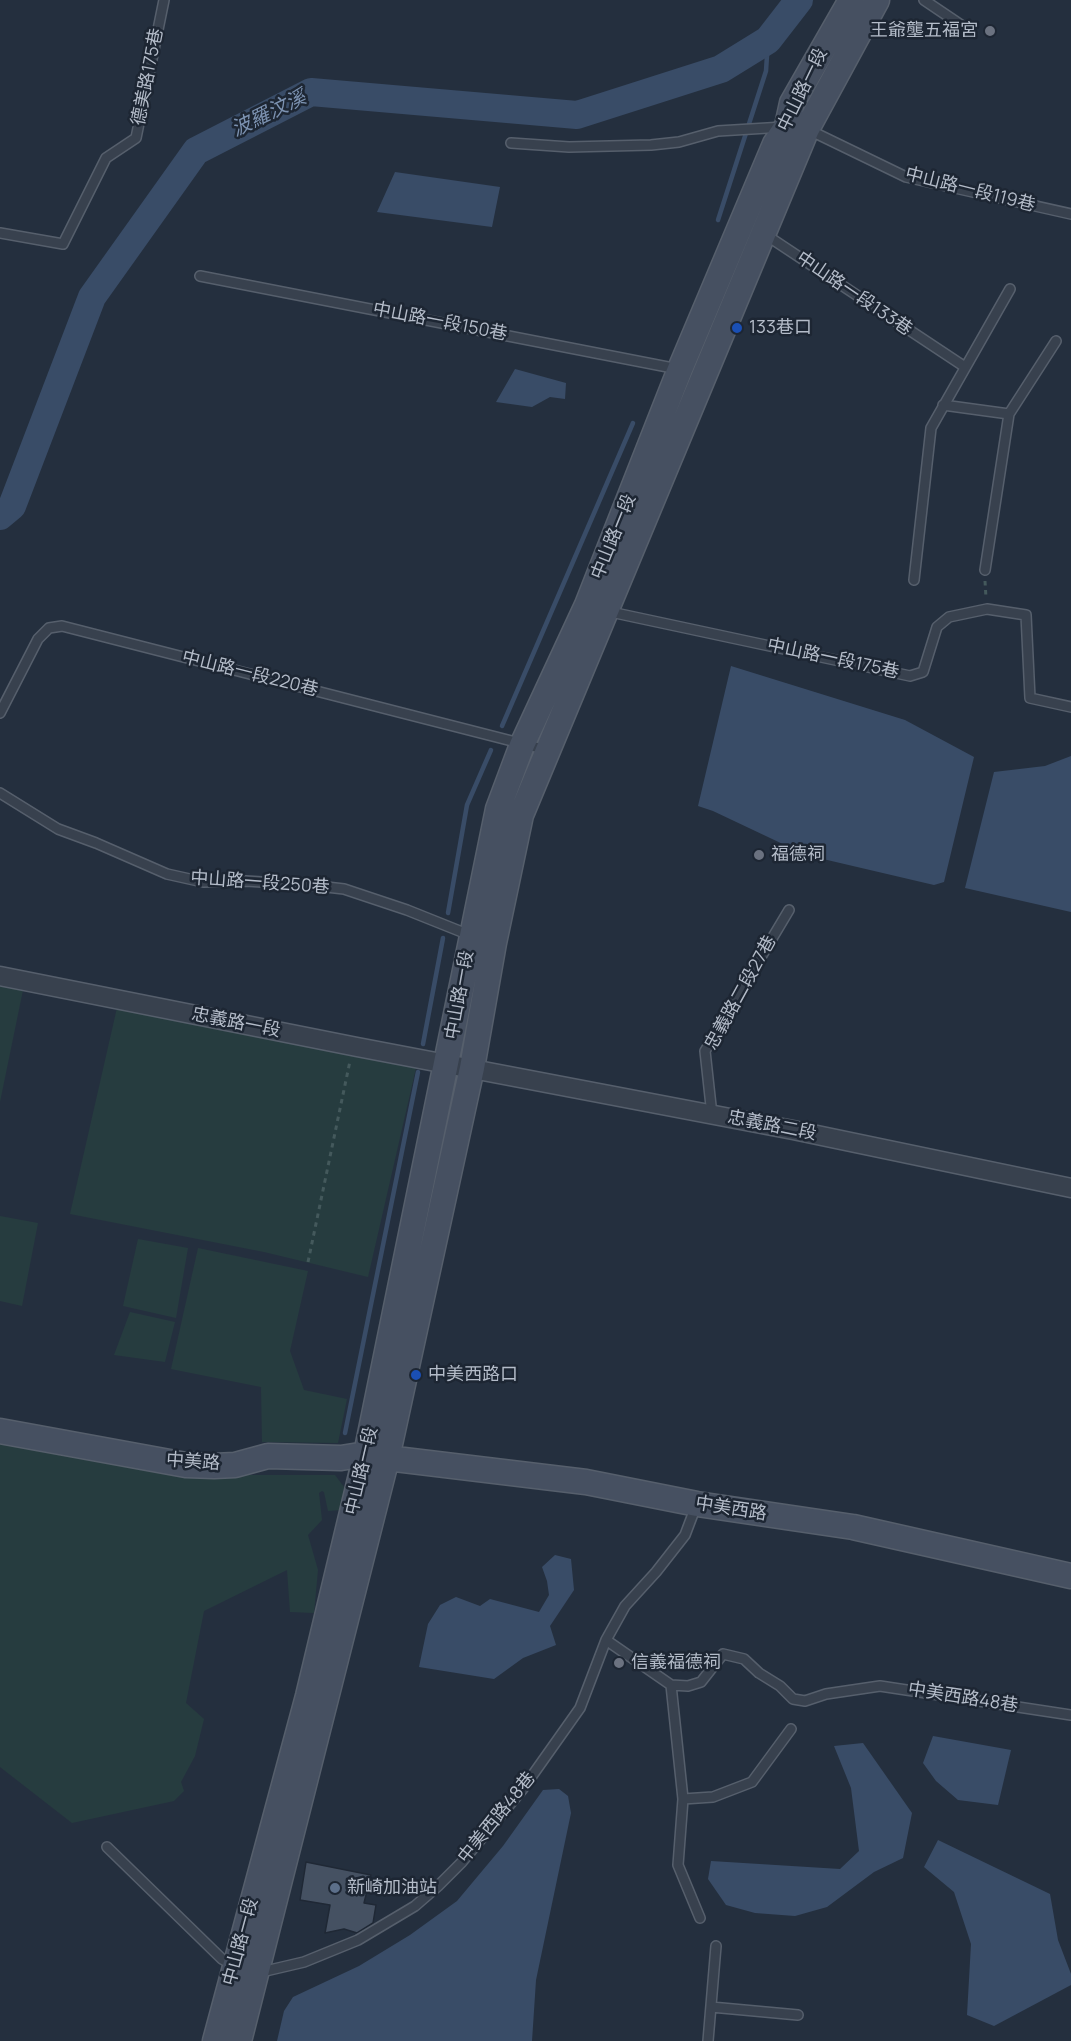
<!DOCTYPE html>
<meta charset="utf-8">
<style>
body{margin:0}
canvas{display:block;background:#242f3e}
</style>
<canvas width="1071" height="2041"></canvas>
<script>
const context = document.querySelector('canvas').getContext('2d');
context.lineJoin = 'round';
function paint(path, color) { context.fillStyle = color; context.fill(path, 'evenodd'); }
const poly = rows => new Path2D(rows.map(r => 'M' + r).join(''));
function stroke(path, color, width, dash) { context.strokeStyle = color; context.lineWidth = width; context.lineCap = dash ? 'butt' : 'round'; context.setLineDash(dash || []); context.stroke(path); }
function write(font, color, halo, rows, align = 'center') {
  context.font = font + ' Manrope,"Noto Sans TC",sans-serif'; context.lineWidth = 5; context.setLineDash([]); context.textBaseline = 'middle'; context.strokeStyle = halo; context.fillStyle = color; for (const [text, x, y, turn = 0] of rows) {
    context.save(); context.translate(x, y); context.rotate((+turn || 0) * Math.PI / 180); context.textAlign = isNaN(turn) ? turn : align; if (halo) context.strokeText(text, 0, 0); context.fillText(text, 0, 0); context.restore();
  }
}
const green = poly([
 [0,984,23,990,0,1102],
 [119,999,265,1028,305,1047,316,1047,416,1068,368,1277,264,1252,70,1214],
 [0,1216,38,1223,22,1306,0,1301],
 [138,1239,188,1248,176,1318,123,1306],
 [198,1248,308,1271,290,1351,304,1390,347,1399,338,1443,262,1442,261,1387,171,1369],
 [130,1312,175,1322,165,1362,114,1355],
 [0,1439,189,1475,335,1475,344,1487,341,1510,328,1511,324,1492,322,1491,319,1493,322,1520,308,1535,318,1570,314,1613,290,1612,287,1570,204,1611,186,1703,204,1719,195,1756,181,1782,184,1791,174,1801,72,1823,0,1767]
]);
const water = poly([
 [395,172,500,187,492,227,377,212],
 [515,369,566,383,565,399,550,397,532,407,496,402],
 [731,666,905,720,974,757,944,882,934,885,806,855,713,811,698,806],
 [1071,756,1071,912,965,888,994,772,1045,766],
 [555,1555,571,1559,574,1590,550,1626,556,1645,523,1658,494,1679,419,1667,428,1624,440,1605,456,1597,480,1606,490,1599,539,1612,549,1595,547,1581,542,1567],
 [933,1736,1011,1750,998,1805,958,1800,936,1781,923,1763],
 [863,1743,912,1813,903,1858,874,1872,827,1907,795,1916,755,1913,726,1905,708,1879,711,1861,840,1869,859,1851,851,1788,834,1746],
 [559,1789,568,1796,571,1813,536,1980,532,2041,277,2041,284,2011,293,1997,359,1966,410,1935,457,1901,503,1846,543,1790],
 [938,1840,1050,1894,1058,1940,1071,1974,1071,1985,994,2026,967,2015,971,1944,954,1892,924,1867]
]);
const stream = poly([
 [718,220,766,71,768,40],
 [502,726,633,423],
 [448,913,467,805,491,750],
 [423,1044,443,938],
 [345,1433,418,1072]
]);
const river = poly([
 [0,516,12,506,92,297,196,151,311,92,577,115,721,69,768,40,799,0]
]);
const building = poly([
 [306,1862,371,1875,364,1903,376,1905,373,1923,357,1933,344,1929,325,1933,330,1905,300,1900,306,1862]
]);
const path = poly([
 [985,581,986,598],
 [308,1262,350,1061]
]);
const lane = poly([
 [924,0,967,29],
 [807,129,906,177,1071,214],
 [511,143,569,147,651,145,679,142,718,131,784,127],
 [0,233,63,244,106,158,136,138,164,0],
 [766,235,965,367],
 [200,276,678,369],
 [943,405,1009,414],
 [985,570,1009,414,1056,341],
 [914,580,931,428,1010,289],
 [606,611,910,676,923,672,937,627,949,617,987,609,1026,615,1030,698,1071,707],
 [0,713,38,639,49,628,62,626,547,750],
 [0,793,58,829,96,843,167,874,203,882,246,881,309,885,344,889,407,910,472,936],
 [712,1115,705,1051,789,910],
 [606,1640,671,1685,688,1686,701,1682,723,1654,744,1659,759,1673,780,1686,793,1699,805,1701,826,1694,880,1686,1071,1715],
 [671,1685,683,1799,678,1865,700,1918],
 [683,1799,713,1797,752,1782,791,1729],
 [107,1847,222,1959,233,1965],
 [257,1973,304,1962,358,1940,415,1906,438,1886,462,1862,522,1790,580,1708,606,1640,625,1606,656,1572,685,1535,696,1506],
 [711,2007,798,2015],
 [708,2041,716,1946]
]);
const street = poly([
 [0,976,357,1047,793,1130,1071,1188]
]);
const secondary = poly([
 [0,1431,186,1465,214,1466,235,1465,268,1456,341,1458,366,1454,387,1458,586,1482,697,1504,853,1527,1071,1576],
 [215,2041,308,1696,366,1454,498,809,522,745,587,605,680,369,775,144,787,126,792,103,851,0],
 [239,2041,387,1458,472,1068,494,943,521,815,807,129,877,0]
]);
const markers = [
 [990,31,6,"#6b7280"],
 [737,328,6,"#1a4fb4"],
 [759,855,6,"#6b7280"],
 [416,1375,6,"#1a4fb4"],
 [619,1663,6,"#6b7280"],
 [335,1888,6,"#5c6f8a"]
];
const poiNames = [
 ["王爺壟五福宮",978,31,"right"],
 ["133巷口",749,328],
 ["福德祠",771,855],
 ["中美西路口",428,1375],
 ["信義福德祠",631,1663],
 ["新崎加油站",347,1888]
];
const streetNames = [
 ["德美路175巷",148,77,-79],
 ["中山路一段",803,90,-64],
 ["中山路一段119巷",970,190,14],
 ["中山路一段133巷",854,294,34],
 ["中山路一段150巷",440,322,11],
 ["中山路一段",614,537,-68],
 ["中山路一段175巷",833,659,12],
 ["中山路一段220巷",250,674,14],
 ["中山路一段250巷",260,883,4],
 ["忠義路二段27巷",741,993,-61],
 ["中山路一段",460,995,-80],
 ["忠義路一段",236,1023,11],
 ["忠義路二段",772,1126,11],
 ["中美路",193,1462,4],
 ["中山路一段",362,1471,-77],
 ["中美西路",731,1509,9],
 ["中美西路48巷",963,1698,9],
 ["中美西路48巷",497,1818,-51],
 ["中山路一段",241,1942,-75]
];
const waterNames = [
 ["波羅汶溪",269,114,-26]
];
paint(green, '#263c3f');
paint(water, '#394c67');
stroke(stream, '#394c67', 4.5);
stroke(river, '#394c67', 28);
paint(building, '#455162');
stroke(building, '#1f2835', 1.5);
stroke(lane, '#565f6c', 12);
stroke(street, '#565f6c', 21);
stroke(secondary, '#565f6c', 27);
stroke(path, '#44595c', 3, [4.5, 4.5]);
stroke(lane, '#38414e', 9);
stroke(street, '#38414e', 18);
stroke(secondary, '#465061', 24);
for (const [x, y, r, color] of markers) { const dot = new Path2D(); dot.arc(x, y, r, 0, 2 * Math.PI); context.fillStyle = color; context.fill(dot); stroke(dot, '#1d2633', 2); }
write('18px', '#b4bcc9', '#1d2633', poiNames, 'left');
write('18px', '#b4bcc9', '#1d2633', streetNames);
write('italic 20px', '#7c92b1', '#1d2633', waterNames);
</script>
